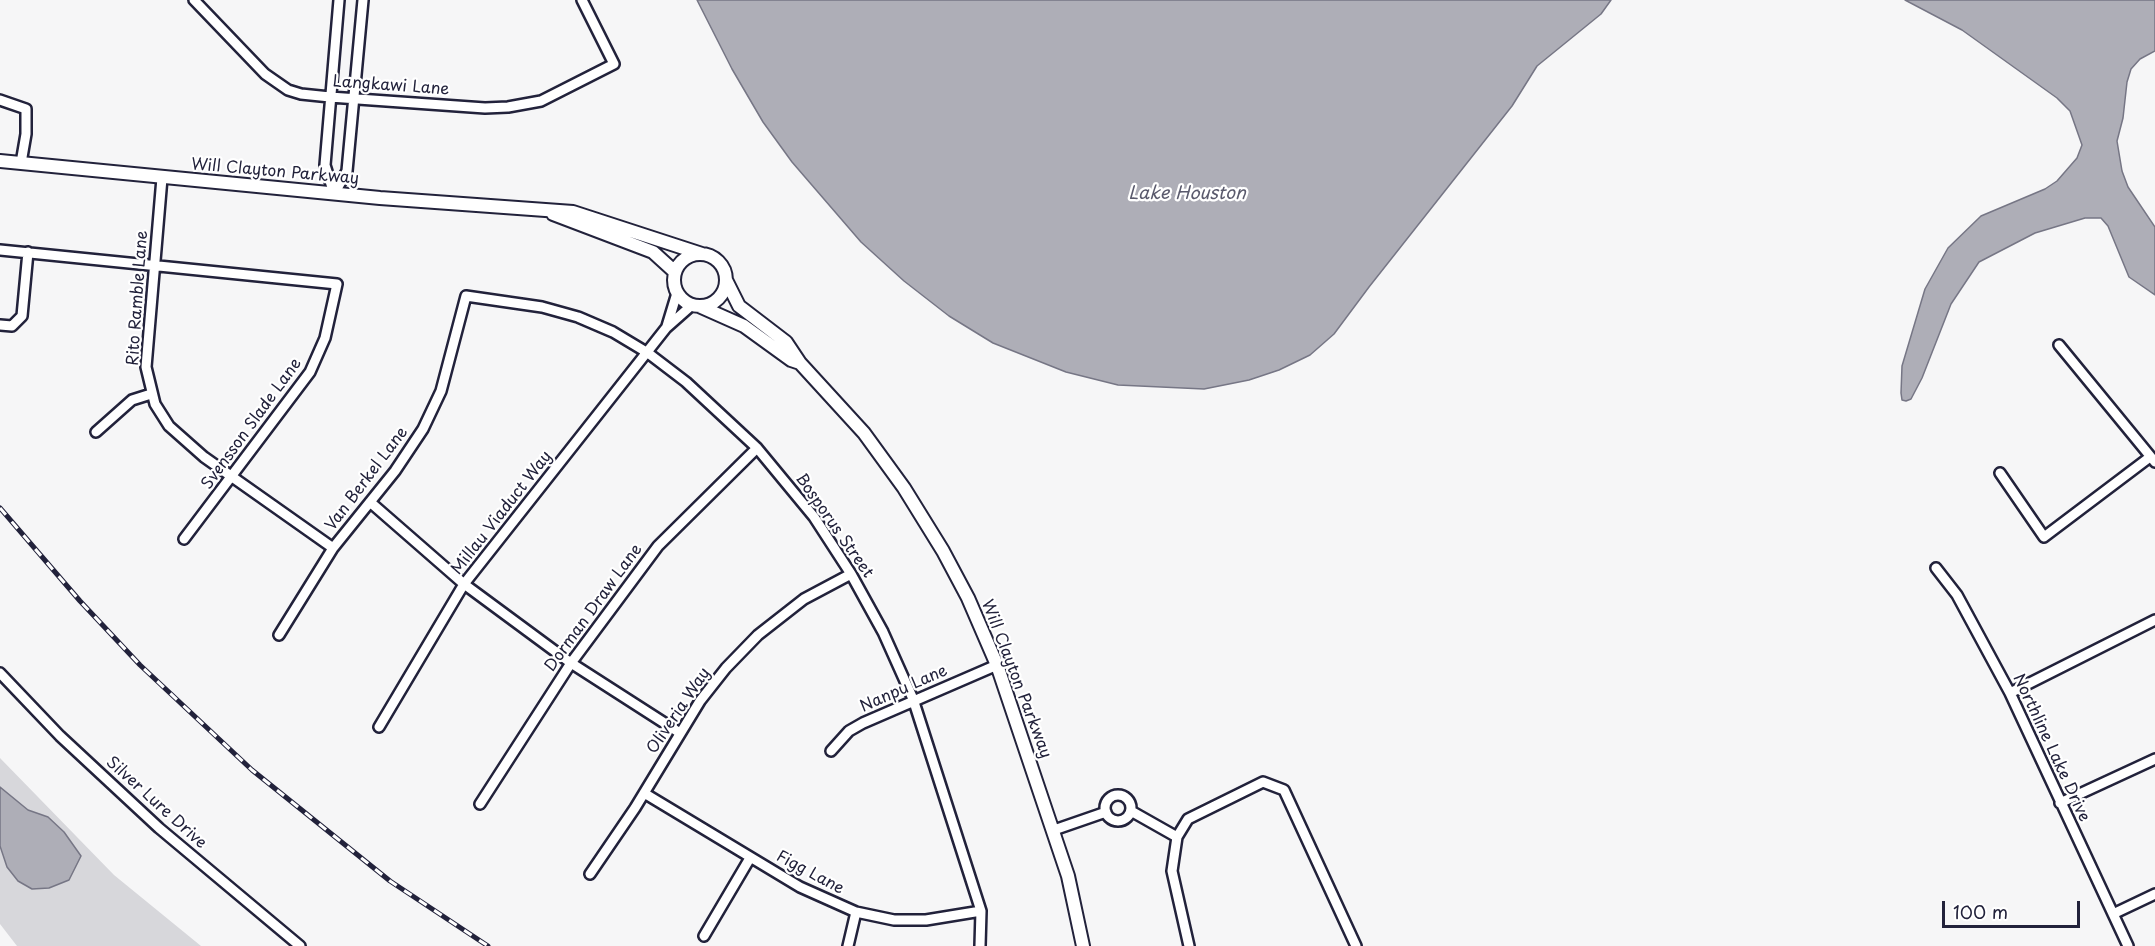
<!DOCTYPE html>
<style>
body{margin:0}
#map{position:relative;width:2155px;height:946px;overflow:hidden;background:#f6f6f7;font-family:"Playpen Sans",sans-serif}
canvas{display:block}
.scale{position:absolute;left:1942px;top:901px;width:138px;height:27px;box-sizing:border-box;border:3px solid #22223b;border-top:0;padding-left:8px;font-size:18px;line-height:21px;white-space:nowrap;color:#22223b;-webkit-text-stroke:4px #fff;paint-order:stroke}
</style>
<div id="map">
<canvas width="2155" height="946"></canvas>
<div class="scale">100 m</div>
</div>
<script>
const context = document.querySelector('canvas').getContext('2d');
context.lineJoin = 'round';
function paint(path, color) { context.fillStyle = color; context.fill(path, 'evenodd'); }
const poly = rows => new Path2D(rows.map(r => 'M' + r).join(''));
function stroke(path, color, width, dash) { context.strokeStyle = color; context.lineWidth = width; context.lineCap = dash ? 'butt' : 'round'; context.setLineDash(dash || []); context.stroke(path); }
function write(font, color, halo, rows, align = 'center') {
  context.font = font + ' "Playpen Sans",sans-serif'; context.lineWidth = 4.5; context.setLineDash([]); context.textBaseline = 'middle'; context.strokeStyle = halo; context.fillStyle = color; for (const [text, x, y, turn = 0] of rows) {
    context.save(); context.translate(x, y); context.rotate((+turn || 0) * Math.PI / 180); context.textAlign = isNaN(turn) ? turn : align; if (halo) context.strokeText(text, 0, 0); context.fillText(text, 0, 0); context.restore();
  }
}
const green = poly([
 [0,758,114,875,201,946,17,946,0,924]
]);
const water = poly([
 [697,0,1611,0,1601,14,1537,66,1512,106,1369,287,1334,334,1310,355,1279,370,1249,380,1204,389,1118,385,1066,372,993,343,949,316,904,281,861,242,792,162,763,122,732,69,697,0],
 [1905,0,2155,0,2155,51,2140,59,2131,69,2127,82,2123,118,2117,141,2122,171,2128,187,2155,227,2155,295,2129,277,2108,226,2101,218,2085,218,2035,233,1979,262,1951,304,1922,378,1911,399,1906,401,1902,400,1901,393,1902,366,1925,289,1948,248,1981,216,2045,189,2057,181,2077,158,2082,145,2070,111,2057,98,1962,30,1905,0],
 [0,787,28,810,48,817,64,832,81,856,69,880,49,888,32,889,18,881,7,867,0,846,0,787]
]);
const minor = poly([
 [194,0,265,74,288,90,301,94,330,97,485,108,508,107,541,101,614,64,582,0],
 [0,100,26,109,26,134,21,163],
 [162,178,146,367,155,404,169,426,204,457,333,548],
 [334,194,347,171,363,0],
 [334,194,325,165,339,0],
 [0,250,337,284,325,338,310,372,184,539],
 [0,325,12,326,22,316,28,252],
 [667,326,677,293],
 [2059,345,2155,462],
 [96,432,132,400,151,394],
 [2000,473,2044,537,2150,457],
 [370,502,464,584,571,663,680,733],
 [1936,568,1957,595,2010,693,2128,946],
 [279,635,333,548,395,471,423,429,441,391,466,296,542,307,578,317,613,332,648,353,686,382,757,448,814,517,851,574,883,632,913,699,981,911,980,946],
 [0,673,60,736,159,828,300,946],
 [2010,693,2155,620],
 [379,727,464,584,666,328,692,305],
 [831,751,849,731,863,723,997,665],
 [644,793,800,887,856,912,894,920,926,920,981,911],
 '1105 808a13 13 0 1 1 26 0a13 13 0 1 1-26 0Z',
 [2060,803,2155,759],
 [480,804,571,663,658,546,757,448],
 [1131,811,1177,837],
 [1054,830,1106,812],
 [590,874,635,808,700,701,726,668,758,635,804,599,851,574],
 [2113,914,2155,894],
 [704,936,750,858],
 [848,946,856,912],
 [1189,946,1172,871,1177,837,1188,819,1263,782,1284,790,1356,946]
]);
const tertiary = poly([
 [0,161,380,198,573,212,702,254],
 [553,214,653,252,675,272],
 '674 280a26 26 0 1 1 52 0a26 26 0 1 1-52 0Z',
 [726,280,739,306,786,342,800,363,864,433,904,488,943,551,968,598,997,665,1068,876,1083,946],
 [699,306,744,326,791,360,800,363]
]);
const rail = poly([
 [0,508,80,601,140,665,252,770,390,881,488,946]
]);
const streetNames = [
 ["Langkawi Lane",391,86,4],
 ["Will Clayton Parkway",275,172,5],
 ["Rito Ramble Lane",138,298,-86],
 ["Svensson Slade Lane",252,424,-54],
 ["Van Berkel Lane",367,479,-53],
 ["Millau Viaduct Way",502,513,-52],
 ["Bosporus Street",834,526,55],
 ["Dorman Draw Lane",594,608,-54],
 ["Will Clayton Parkway",1016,679,69],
 ["Nanpu Lane",904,689,-24],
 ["Oliveria Way",679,711,-56],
 ["Northline Lake Drive",2051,748,65],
 ["Silver Lure Drive",156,803,42],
 ["Figg Lane",810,873,28]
];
const waterNames = [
 ["Lake Houston",1187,194]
];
paint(green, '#d7d7db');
paint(water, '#aeaeb7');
stroke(water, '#767685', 1.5);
stroke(minor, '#22223b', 14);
stroke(tertiary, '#22223b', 16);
stroke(minor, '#fff', 9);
stroke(tertiary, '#fff', 12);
stroke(rail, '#22223b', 5);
stroke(rail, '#fff', 3, [9]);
write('16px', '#22223b', '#fff', streetNames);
write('italic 18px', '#5a5a6d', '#fff', waterNames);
</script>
